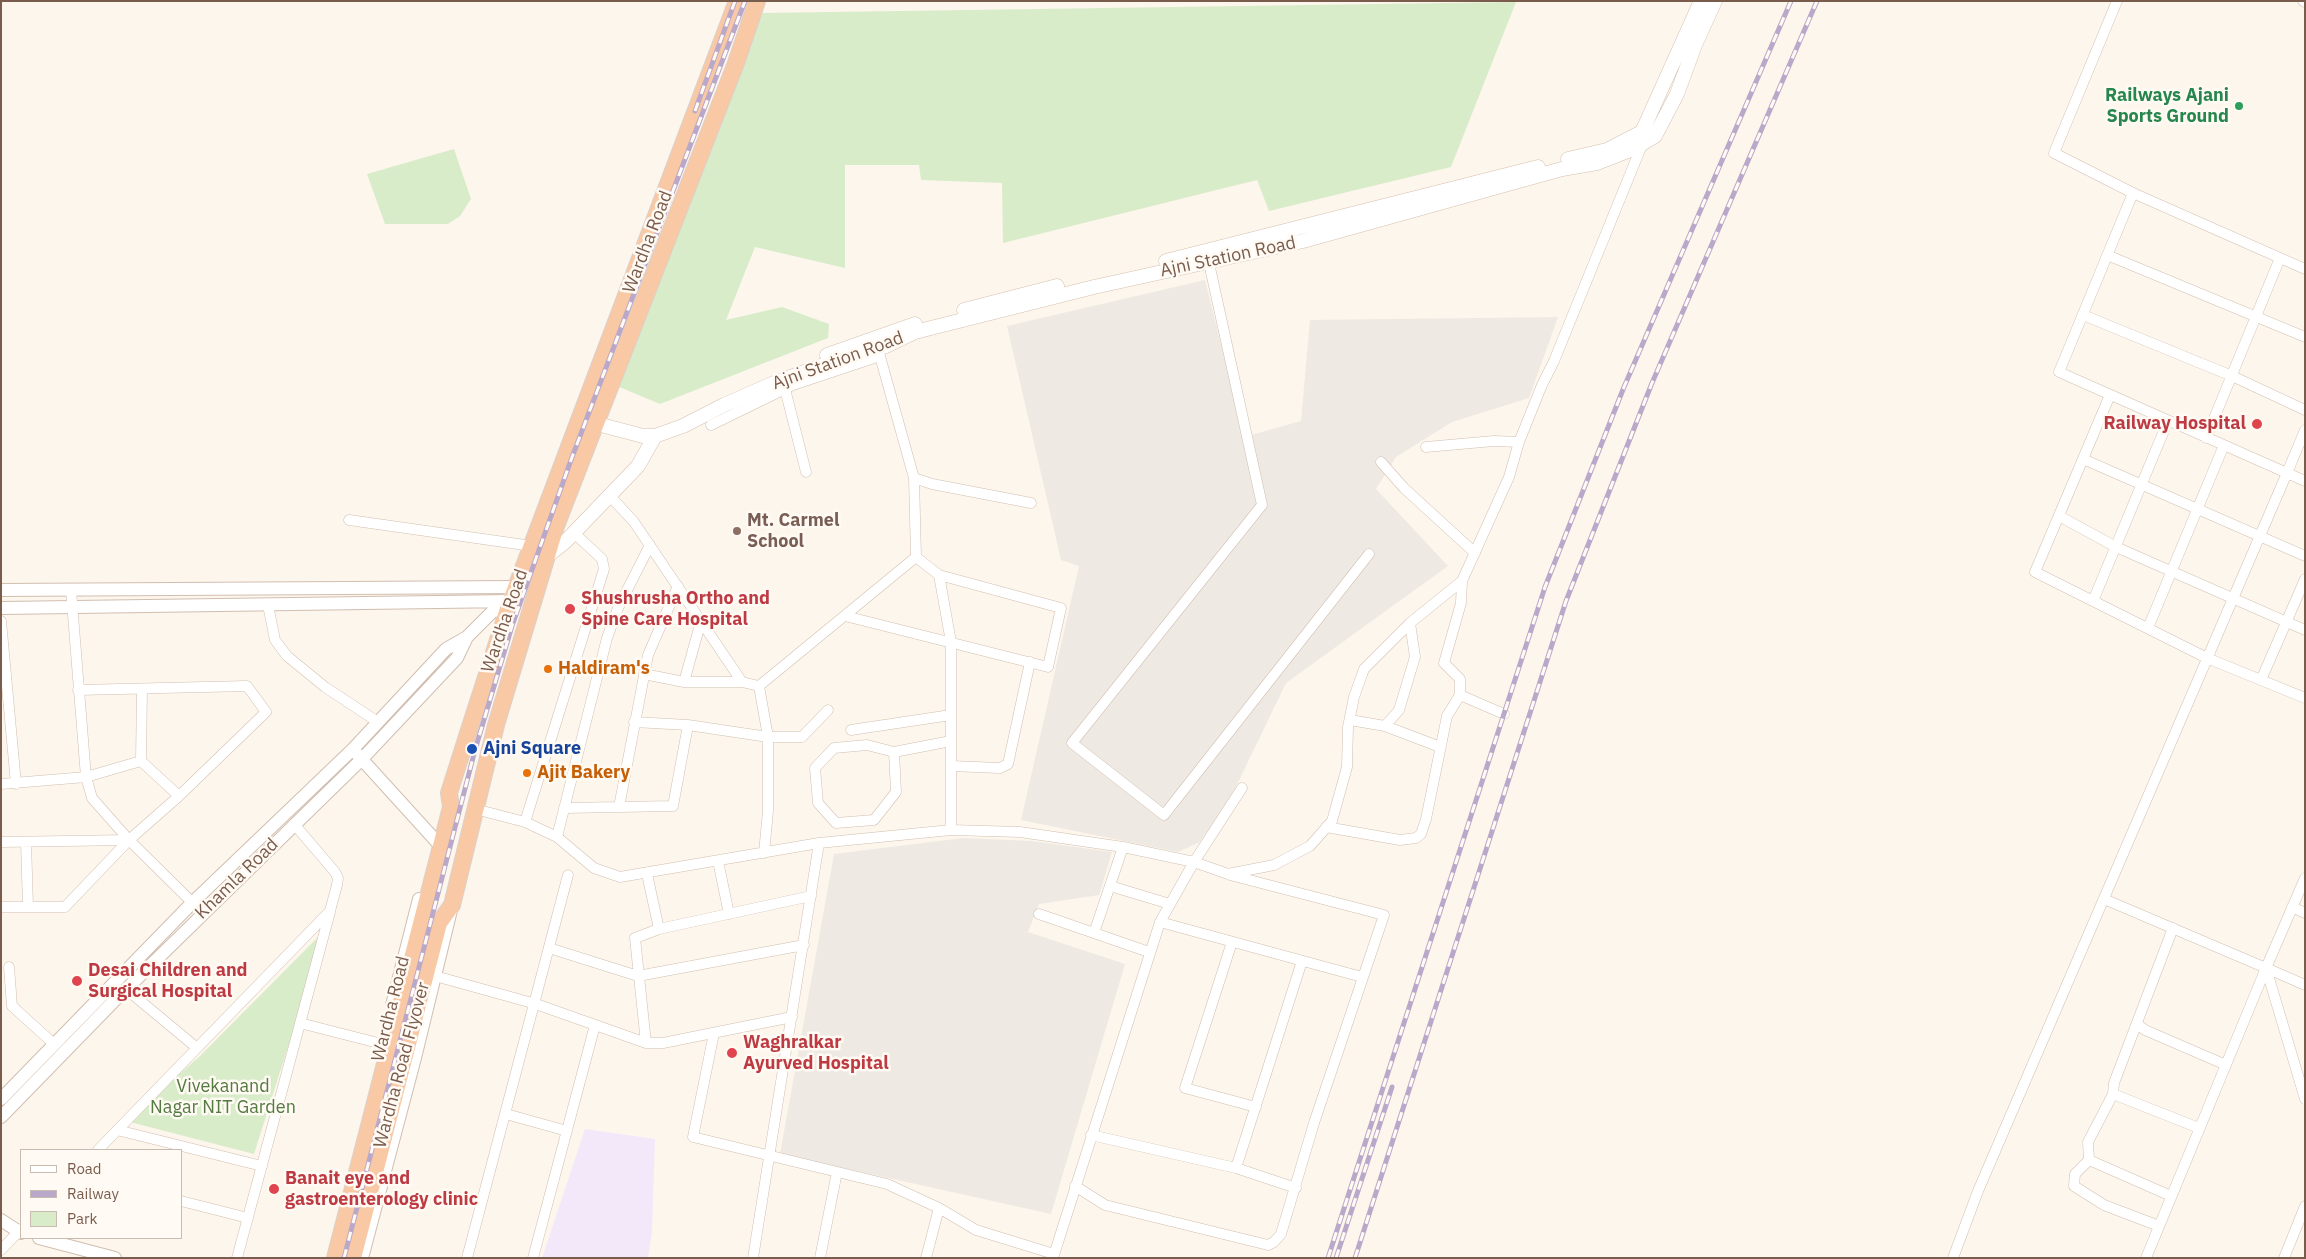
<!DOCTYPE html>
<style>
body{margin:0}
#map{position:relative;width:2306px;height:1259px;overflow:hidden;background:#fdf6ec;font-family:"IBM Plex Sans",sans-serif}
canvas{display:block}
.frame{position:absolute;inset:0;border:2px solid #7a5c4d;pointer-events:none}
.legend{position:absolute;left:20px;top:1149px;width:162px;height:90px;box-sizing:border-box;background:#fffaf3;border:1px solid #cabbb1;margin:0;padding:6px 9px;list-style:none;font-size:15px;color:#7a5c4d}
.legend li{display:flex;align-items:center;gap:10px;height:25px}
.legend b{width:25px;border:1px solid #cabbb1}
</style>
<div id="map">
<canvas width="2306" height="1259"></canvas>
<div class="frame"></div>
<ul class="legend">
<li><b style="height:6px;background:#fff"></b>Road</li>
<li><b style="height:6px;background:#b9a8c9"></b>Railway</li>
<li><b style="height:14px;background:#d8ecc9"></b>Park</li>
</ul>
</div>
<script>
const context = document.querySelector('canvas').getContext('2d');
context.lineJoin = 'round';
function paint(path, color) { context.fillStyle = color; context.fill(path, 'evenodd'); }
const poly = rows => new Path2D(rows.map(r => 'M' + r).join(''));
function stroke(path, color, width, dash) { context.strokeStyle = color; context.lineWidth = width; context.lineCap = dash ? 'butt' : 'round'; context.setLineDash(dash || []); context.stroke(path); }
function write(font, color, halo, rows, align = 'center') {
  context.font = font + ' "IBM Plex Sans",sans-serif'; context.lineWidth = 5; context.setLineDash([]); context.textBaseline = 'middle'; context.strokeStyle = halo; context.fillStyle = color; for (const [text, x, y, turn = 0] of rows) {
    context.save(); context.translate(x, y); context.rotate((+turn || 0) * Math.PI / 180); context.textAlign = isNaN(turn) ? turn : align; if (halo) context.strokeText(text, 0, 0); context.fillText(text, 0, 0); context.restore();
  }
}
const industrial = poly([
 [1205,280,1244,437,1301,421,1310,320,1558,317,1529,398,1452,422,1396,457,1376,489,1448,566,1286,683,1232,795,1200,842,1178,852,1021,820,1079,566,1061,560,1007,326],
 [963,838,1032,841,1112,852,1099,895,1039,904,1028,932,1125,964,1051,1214,780,1154,834,854]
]);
const education = poly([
 [585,1129,655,1139,652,1231,648,1258,542,1258]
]);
const green = poly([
 [1516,2,1451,167,1269,211,1257,180,1003,243,1002,183,921,180,919,165,845,165,845,268,755,247,726,320,782,307,829,324,828,338,660,404,617,386,762,13],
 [454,149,471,199,460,216,448,224,385,224,367,174],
 [325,930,254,1154,126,1121,200,1056]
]);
const minor = poly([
 [2117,1,2054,153,2133,193,2305,269],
 [2303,1,2305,2],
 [2133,193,2059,372,2287,473,2305,430],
 [2107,255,2305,337],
 [1209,263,1262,505,1072,743,1164,815,1369,554],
 [2083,315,2232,376,2305,410],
 [876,342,914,478,916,557],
 [785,389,806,472],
 [2110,395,2035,572,2207,658,2305,698],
 [711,425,793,385,880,356],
 [2206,438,2280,258],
 [1426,447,1494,441,1519,442],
 [2083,459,2305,556],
 [1381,462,1404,488,1475,553],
 [914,478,932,484,1031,503],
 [609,495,634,522,742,682,759,686,768,737,802,737,828,710],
 [2059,516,2116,547,2305,630],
 [349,520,532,546],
 [650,545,618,608,607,638,557,837,594,868,620,877,819,843,951,830,1020,832,1123,847,1194,862,1228,874,1274,865,1310,846,1332,821,1347,767,1348,727,1354,697,1364,669,1410,623,1462,581,1509,477,1519,442,1542,385,1554,361,1644,140],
 [939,575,951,642,951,830],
 [1462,581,1461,603,1444,663,1460,679,1460,695,1504,714],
 [71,590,86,777,92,798,129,840,203,913],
 [2093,601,2168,421],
 [268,605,275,640,287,656,325,687,378,722],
 [845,616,1048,667,1061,608,939,575,916,557],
 [1,621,16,784],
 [2148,628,2224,445],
 [644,674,684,682,742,682],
 [2261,680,2305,579],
 [684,682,701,621],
 [759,686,916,557],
 [142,689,141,761,179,796],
 [1350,720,1385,726,1399,710,1415,657,1410,623],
 [634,722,688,725,768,737,768,811,764,853],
 [1385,726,1440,747],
 [851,730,951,715],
 [894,752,896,792,874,820,836,823,818,803,815,768,834,748,867,745,894,752,951,741],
 [951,766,1000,768,1008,764,1030,662],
 [1,784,86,777,141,761],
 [619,807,673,806,688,725],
 [564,808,619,807,648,655,678,586],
 [475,809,525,822],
 [1326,827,1400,840,1416,838,1421,834,1426,819,1447,716,1460,695],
 [557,837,525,822,604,569,602,559,574,533],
 [1,842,129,840],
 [26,842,28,907],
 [718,861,729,914],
 [647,874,659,929],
 [2305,878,2266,968,2305,985],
 [1110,886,1170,904],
 [2104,899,2266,968],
 [1,907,65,907,129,840,179,796,266,712,247,686,78,690],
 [2292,907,2305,913],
 [1039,914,1149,952],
 [1160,922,1362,977],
 [1094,933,1123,847],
 [1232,942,1185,1088,1256,1107],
 [549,948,638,976,804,945],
 [9,967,12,1006,54,1044],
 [435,976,536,1004,646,1043,663,1043,792,1017],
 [126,989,197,1048],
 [300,1023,382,1044],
 [2137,1024,2145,1030,2226,1065],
 [714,1033,693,1137,887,1184,939,1208,976,1230,1054,1254],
 [646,1043,635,938,659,929,811,896],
 [2113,1094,2199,1128],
 [506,1114,567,1131],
 [117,1130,262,1166],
 [1091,1135,1236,1168,1296,1188],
 [98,1150,330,911,337,885,338,878,335,872,294,824],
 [2089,1160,2171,1196],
 [1236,1168,1302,961],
 [1075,1186,1105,1205,1268,1245,1274,1242,1281,1234,1314,1123,1384,915,1230,875],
 [181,1201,248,1218],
 [2159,1226,2104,1205,2074,1186,2075,1174,2089,1160,2088,1142,2113,1094,2114,1083,2173,928],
 [1,1250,21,1229],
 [237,1258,330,912],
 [467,1258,568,875],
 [533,1258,595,1025],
 [753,1258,819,843],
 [820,1258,837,1172],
 [926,1258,939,1208],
 [1053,1258,1160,922,1194,862,1242,788],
 [1953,1258,1978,1191,2287,473,2305,481],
 [2146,1258,2266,968,2305,1099],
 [2284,1258,2305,1206]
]);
const tertiary = poly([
 [1,590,516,587],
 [1,608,511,601],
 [357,754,436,841],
 [392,1005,419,899],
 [1,1099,192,903,353,749,446,649,467,637],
 [1,1117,113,1002,362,759,457,658,467,637,493,611,508,608],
 [1,1220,21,1233],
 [39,1238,115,1258],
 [362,1258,415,1058,451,910]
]);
const secondary = poly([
 [1568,159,1607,150,1642,132,1701,1],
 [1166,261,1538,167],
 [964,310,1057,286],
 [827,355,915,324],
 [586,421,643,436,655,436,683,426,724,405,774,383,834,361,886,346,915,332,1094,287,1303,241,1562,169,1597,163,1633,149,1655,136,1677,94,1695,45,1715,1],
 [547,556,565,542,638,466,655,436]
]);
const trunk = poly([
 [335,1258,448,819,451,807,449,793,469,730,509,606,737,1],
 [353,1258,439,923,452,905,496,725,556,526,736,63,757,1]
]);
const rail = poly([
 [695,111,735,1],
 [344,1258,475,750,512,626,571,460,745,1],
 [1328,1258,1545,587,1624,387,1791,1],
 [1336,1258,1392,1087],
 [1355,1258,1566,601,1652,383,1817,1]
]);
const markers = [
 [2239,106,5,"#2e9e5b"],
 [2257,424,6,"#e0444e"],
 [737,531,5,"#8d6e63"],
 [570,609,6,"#e0444e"],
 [548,669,5,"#e8710a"],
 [472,749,6,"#1a4fb4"],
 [527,773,5,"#e8710a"],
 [77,981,6,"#e0444e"],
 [732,1053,6,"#e0444e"],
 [274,1189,6,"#e0444e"]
];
const leisureNames = [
 ["Railways Ajani",2229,96],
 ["Sports Ground",2229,117]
];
const streetNames = [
 ["Wardha Road",648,242,-69],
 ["Ajni Station Road",1228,257,-12],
 ["Ajni Station Road",838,361,-20],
 ["Wardha Road",505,621,-71],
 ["Khamla Road",237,879,-44],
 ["Wardha Road",391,1009,-76],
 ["Wardha Road Flyover",402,1065,-75]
];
const healthNames = [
 ["Railway Hospital",2246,424,"right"],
 ["Shushrusha Ortho and",581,599],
 ["Spine Care Hospital",581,620],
 ["Desai Children and",88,971],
 ["Surgical Hospital",88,992],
 ["Waghralkar",743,1043],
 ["Ayurved Hospital",743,1064],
 ["Banait eye and",285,1179],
 ["gastroenterology clinic",285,1200]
];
const educationNames = [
 ["Mt. Carmel",747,521],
 ["School",747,542]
];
const foodNames = [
 ["Haldiram's",558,669],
 ["Ajit Bakery",537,773]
];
const transitNames = [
 ["Ajni Square",483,749]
];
const parkNames = [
 ["Vivekanand",223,1087],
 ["Nagar NIT Garden",223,1108]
];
paint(industrial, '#efe9e4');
paint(education, '#f3e8fa');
paint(green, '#d8ecc9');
stroke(minor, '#d1beb0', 11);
stroke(tertiary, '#d1beb0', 14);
stroke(secondary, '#d6c0b0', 15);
stroke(trunk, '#dad1cd', 18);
stroke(minor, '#fff', 10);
stroke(tertiary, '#fff', 12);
stroke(secondary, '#fff', 14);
stroke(trunk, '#f9c8a4', 16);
stroke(rail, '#b9a8c9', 5);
stroke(rail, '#fffaf3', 3, [9]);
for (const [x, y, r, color] of markers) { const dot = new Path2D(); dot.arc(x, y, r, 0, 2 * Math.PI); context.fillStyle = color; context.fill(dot); stroke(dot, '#fffaf3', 2); }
write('bold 18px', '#27864d', '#fffaf3', leisureNames, 'right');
write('18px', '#7a5c4d', '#fffaf3', streetNames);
write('bold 18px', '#be3a42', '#fffaf3', healthNames, 'left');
write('bold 18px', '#785e54', '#fffaf3', educationNames, 'left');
write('bold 18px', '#c56008', '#fffaf3', foodNames, 'left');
write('bold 18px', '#164399', '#fffaf3', transitNames, 'left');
write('18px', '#537a41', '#fffaf3', parkNames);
</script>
